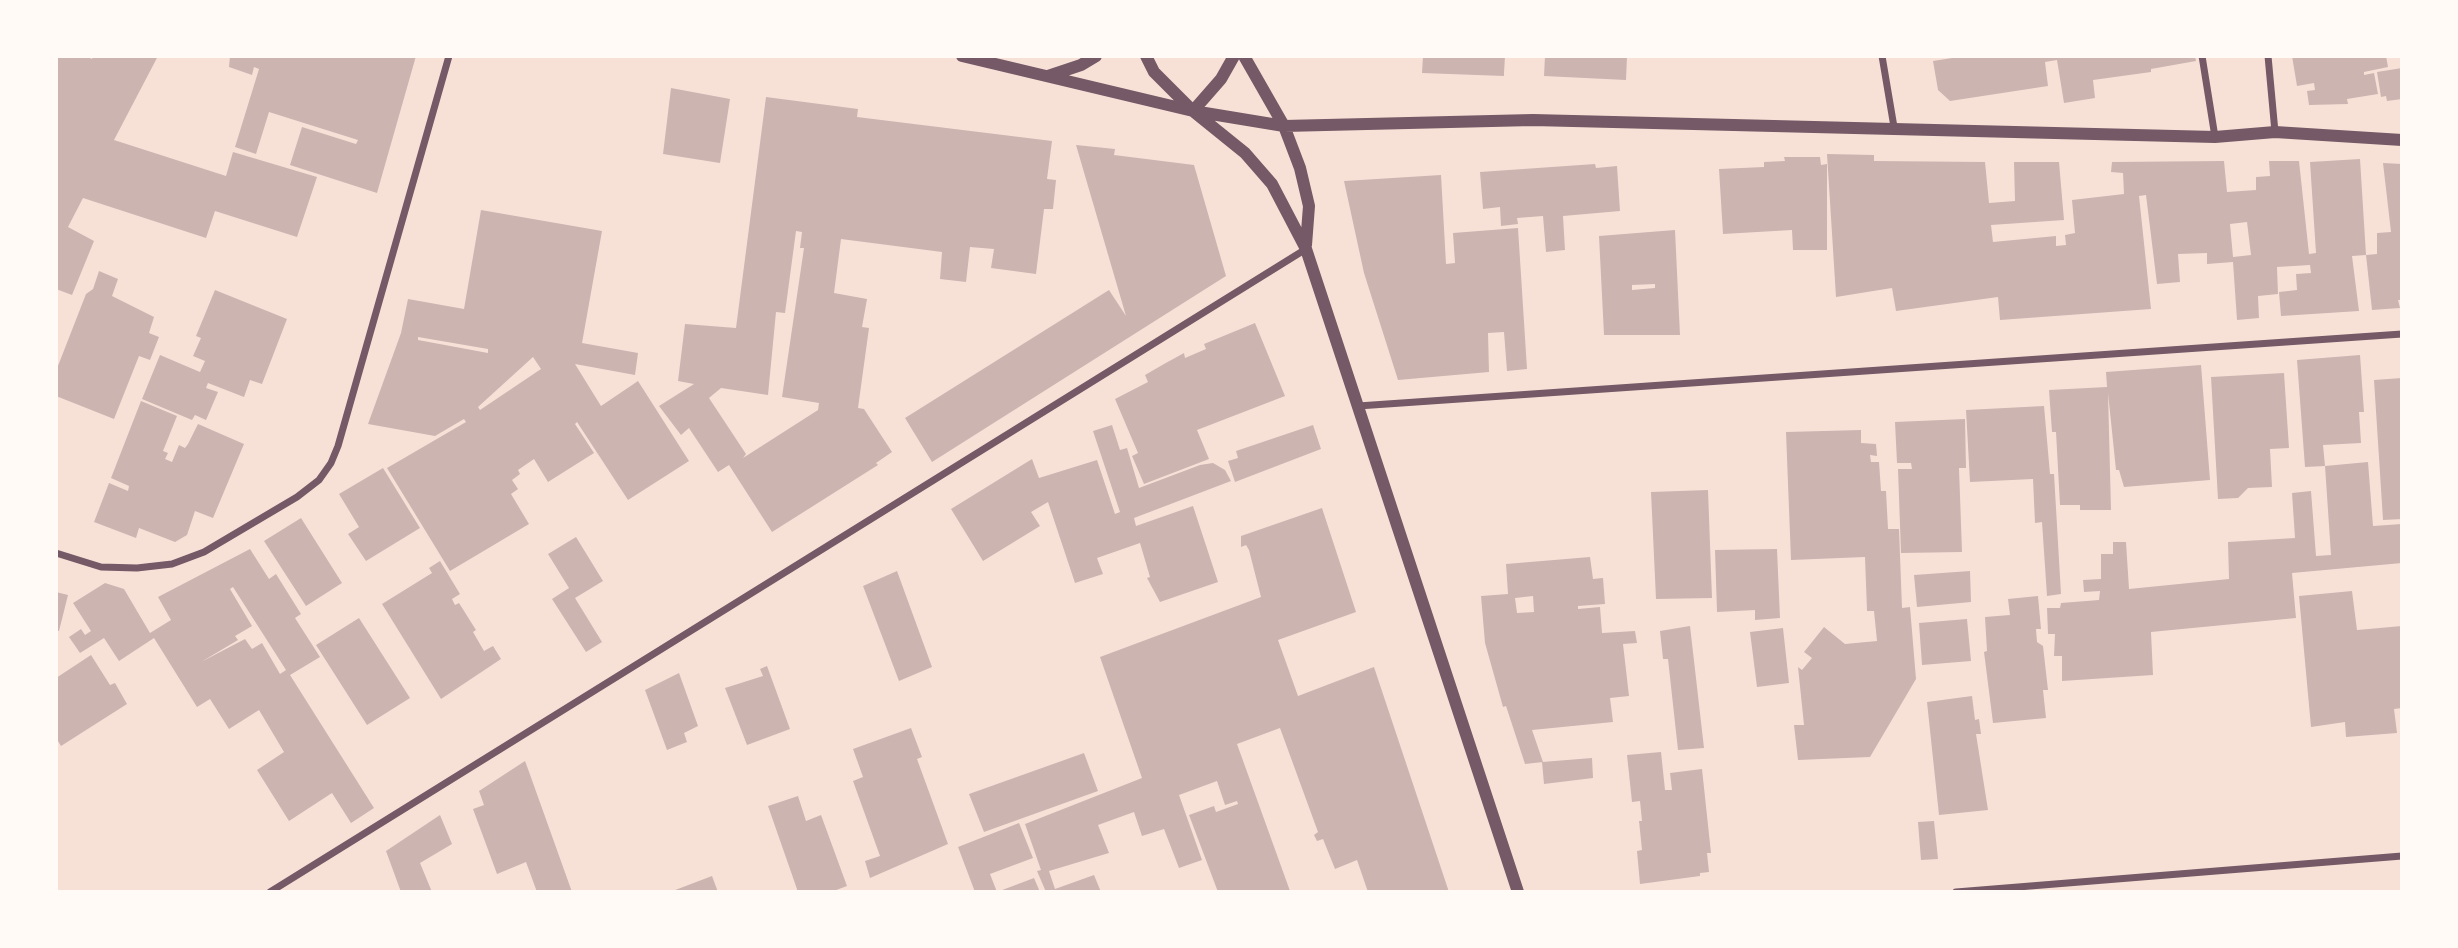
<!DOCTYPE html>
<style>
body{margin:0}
#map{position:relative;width:2458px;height:948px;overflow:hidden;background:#f7e1d7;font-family:Roboto,sans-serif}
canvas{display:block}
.frame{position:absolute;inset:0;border:58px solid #fffaf5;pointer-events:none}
</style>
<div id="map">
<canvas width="2458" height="948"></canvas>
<div class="frame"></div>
</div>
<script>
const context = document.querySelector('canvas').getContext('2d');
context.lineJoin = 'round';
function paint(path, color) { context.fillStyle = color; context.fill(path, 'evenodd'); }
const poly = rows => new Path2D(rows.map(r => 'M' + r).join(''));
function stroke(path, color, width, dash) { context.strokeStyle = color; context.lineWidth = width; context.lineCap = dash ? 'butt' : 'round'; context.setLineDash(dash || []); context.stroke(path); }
const building = poly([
 [56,56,86,56,92,59,93,56,158,56,114,140,226,176,233,152,317,177,297,237,215,211,206,238,83,198,68,227,94,241,72,295,56,289],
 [230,56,416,56,377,193,290,165,302,127,356,144,358,140,269,112,256,154,235,147,259,69,254,67,252,75,229,67],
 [1423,56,1505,56,1504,73,1504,76,1422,73],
 [1545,56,1627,56,1626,80,1544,76],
 [1965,56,2195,56,2196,61,2151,69,2151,72,2093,80,2095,98,2064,103,2057,60,2045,62,2048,86,1950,101,1938,90,1933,61],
 [2292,56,2386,56,2388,67,2364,72,2364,75,2374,73,2378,94,2347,99,2348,104,2309,105,2307,91,2315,90,2314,83,2297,86],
 [2402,68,2402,99,2387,101,2386,96,2381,97,2377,72],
 [671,88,730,99,720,163,663,154],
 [766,97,858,109,857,117,1052,141,1047,179,1056,180,1053,209,1044,209,1036,274,991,268,994,249,970,247,966,282,940,279,942,252,841,239,834,293,867,299,862,327,869,328,858,408,864,409,892,452,876,463,878,465,772,532,729,465,718,472,689,428,681,435,659,406,694,384,678,381,685,324,736,328],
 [796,231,802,232,800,248,804,248,782,397,819,403,818,410,743,458,746,454,709,398,721,388,768,395,776,312,785,313],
 [1076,145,1115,149,1114,155,1194,165,1226,276,932,462,905,418,1109,290,1126,316],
 [1827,154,1874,155,1874,161,1985,162,1989,203,2015,201,2014,162,2059,162,2064,220,1991,225,1993,242,2056,236,2056,246,2066,245,2065,235,2075,233,2072,200,2124,194,2123,173,2111,172,2112,162,2224,161,2227,192,2256,190,2256,177,2270,176,2269,161,2299,161,2309,254,2316,253,2310,162,2360,159,2366,255,2352,256,2359,311,2281,316,2279,292,2297,290,2296,274,2311,273,2310,265,2277,267,2278,294,2258,296,2259,318,2237,320,2233,262,2207,264,2207,253,2178,254,2180,282,2157,284,2146,195,2139,196,2151,309,2000,320,1998,297,1896,311,1892,288,1836,297],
 [2247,222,2251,255,2233,257,2230,224],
 [1784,157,1820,157,1821,165,1827,164,1827,250,1793,250,1792,230,1723,234,1719,169,1764,167,1764,162,1785,161],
 [2383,163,2402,164,2402,300,2398,300,2400,308,2372,310,2366,255,2377,254,2377,233,2391,232],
 [1595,164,1596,168,1617,166,1620,211,1563,216,1565,250,1546,252,1543,216,1517,218,1518,224,1501,226,1500,207,1483,209,1480,172],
 [1441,175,1446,264,1455,263,1453,233,1518,228,1527,369,1507,371,1504,332,1488,333,1489,372,1398,380,1364,273,1344,181],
 [481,210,602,231,582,343,638,353,635,375,575,364,601,406,638,381,689,461,628,500,577,422,575,424,594,453,548,482,534,459,518,470,520,474,512,480,518,489,511,494,529,524,450,571,387,468,466,422,464,419,435,436,368,424,401,333,408,299,464,309],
 [418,337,488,349,488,353,418,340],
 [533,357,541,369,480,410,478,407],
 [1675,230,1680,335,1604,335,1599,236],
 [1655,284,1655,288,1632,290,1632,285],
 [99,271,118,279,112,296,154,317,149,333,159,337,150,360,139,356,114,419,56,396,56,371,86,294,93,289],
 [215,290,287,319,262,384,250,380,244,397,208,383,206,388,218,392,206,420,195,415,192,420,142,399,160,355,200,372,205,361,193,356,201,338,196,336],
 [1255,323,1285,396,1197,430,1209,459,1144,484,1132,456,1138,453,1115,399,1148,382,1145,375,1164,364,1184,353,1185,358,1206,349,1204,344],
 [2360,355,2364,412,2359,412,2361,443,2323,445,2325,466,2305,467,2297,360],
 [2201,365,2210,480,2124,487,2119,470,2116,470,2108,393,2111,510,2080,510,2080,505,2060,505,2056,432,2052,432,2049,390,2107,387,2106,372],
 [2284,373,2289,448,2270,449,2272,487,2248,488,2238,498,2218,499,2211,377],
 [2402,378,2402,519,2383,520,2374,380],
 [141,401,177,416,163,451,168,453,165,459,172,462,179,445,185,448,188,444,198,424,244,444,213,518,195,511,187,535,175,542,139,528,136,538,94,522,109,483,128,491,129,486,111,478],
 [2044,406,2050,474,2054,474,2061,594,2047,596,2042,522,2035,523,2033,479,1970,482,1966,410],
 [1965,419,1966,468,1959,468,1962,552,1901,553,1898,469,1912,469,1911,463,1897,463,1895,422],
 [1112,425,1120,450,1127,448,1139,488,1200,465,1213,463,1225,470,1231,481,1134,518,1136,526,1193,506,1218,582,1160,602,1147,578,1150,577,1140,543,1097,558,1103,574,1075,583,1048,502,1031,512,1040,526,983,561,951,509,1032,459,1039,478,1097,460,1115,514,1120,512,1093,431],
 [1313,425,1321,449,1235,482,1228,461,1238,458,1236,451],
 [1861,430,1861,443,1876,444,1877,456,1870,455,1871,462,1879,462,1881,491,1886,491,1888,529,1899,529,1902,608,1910,607,1916,679,1870,757,1798,760,1794,725,1804,725,1798,667,1802,670,1812,658,1804,652,1824,627,1845,644,1877,641,1874,611,1867,611,1865,557,1791,560,1786,432],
 [2368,462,2373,526,2402,524,2402,563,2292,573,2296,618,2151,632,2153,675,2062,681,2062,656,2054,656,2055,634,2048,634,2047,608,2060,608,2061,603,2099,600,2100,591,2084,592,2083,580,2101,579,2101,554,2113,554,2113,542,2126,542,2129,589,2229,579,2228,542,2295,538,2292,493,2311,491,2316,556,2331,555,2325,466],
 [383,468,420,528,366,561,348,534,359,527,339,494],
 [1708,490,1712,598,1656,599,1651,492],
 [1322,508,1356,612,1278,640,1298,696,1374,667,1449,892,1368,892,1357,860,1335,869,1323,839,1317,841,1314,835,1318,832,1280,728,1237,744,1290,891,1218,892,1189,815,1214,806,1216,812,1238,804,1237,801,1225,805,1217,781,1179,795,1202,860,1179,868,1164,829,1142,836,1134,812,1098,825,1109,853,1049,871,1055,889,1094,875,1101,892,1046,892,1037,871,1041,870,1025,824,1142,778,1100,657,1261,597,1249,550,1246,545,1241,547,1241,536],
 [301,518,342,583,306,606,264,541],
 [576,537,603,581,575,598,602,642,586,652,552,599,569,588,548,554],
 [250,549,269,579,276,574,301,614,295,618,320,657,290,675,374,808,351,823,332,793,289,821,257,770,284,752,259,710,229,729,210,699,197,707,154,638,119,661,104,638,80,653,69,637,81,629,85,635,91,631,73,603,105,583,124,589,150,633,171,620,158,597],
 [233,587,286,670,280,674,262,643,252,649,245,639,201,662,238,640,235,636,252,626,230,589],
 [1777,549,1780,618,1755,620,1755,610,1717,612,1715,550],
 [1590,557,1593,579,1603,578,1605,604,1578,606,1578,609,1600,607,1602,633,1635,631,1637,643,1623,644,1629,696,1610,698,1613,722,1532,730,1543,762,1525,764,1506,706,1503,707,1485,643,1481,596,1508,594,1506,564],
 [1533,596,1534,612,1517,613,1515,598],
 [440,561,460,594,452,599,455,605,459,603,476,630,473,632,484,651,493,646,501,659,441,699,382,604,432,573,429,568],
 [897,571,932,667,899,681,863,586],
 [1970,571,1971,602,1917,607,1914,575],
 [2352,591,2357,630,2402,626,2402,708,2394,709,2397,733,2346,737,2345,722,2311,727,2299,596],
 [56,592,68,595,59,631,56,631],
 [2038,596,2041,629,2036,629,2037,642,2043,646,2048,690,2043,690,2046,718,1993,723,1984,652,1987,651,1985,617,2010,615,2008,599],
 [359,618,410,698,367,725,316,645],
 [1967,619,1971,661,1922,665,1919,623],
 [1690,626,1704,748,1678,750,1668,659,1663,659,1660,631],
 [1783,628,1789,683,1757,687,1750,632],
 [91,655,110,685,115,683,127,704,61,746,56,738,56,678],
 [767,666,790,729,747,745,725,688,763,676,760,669],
 [679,673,698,726,684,733,687,742,667,750,645,690],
 [1972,696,1975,720,1979,719,1981,734,1976,734,1988,810,1939,815,1927,702],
 [911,728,922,757,917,759,948,844,870,878,865,861,880,856,853,781,863,777,853,749],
 [1661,752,1665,790,1672,790,1670,773,1702,769,1711,853,1707,853,1709,872,1700,873,1700,876,1640,884,1637,851,1642,850,1639,821,1642,821,1640,801,1632,802,1627,755],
 [1084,753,1098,791,984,832,969,794],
 [1592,758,1593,778,1544,784,1542,762],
 [525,761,528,769,572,892,537,892,526,862,497,874,473,809,484,805,479,791],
 [798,796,806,821,821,815,847,886,831,892,798,892,768,806],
 [440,815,452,844,420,863,432,892,401,892,386,851],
 [1934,821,1938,859,1921,860,1918,822],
 [1019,823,1033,858,990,874,997,892,1034,878,1040,892,975,892,958,847],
 [712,876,718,892,670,892]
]);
const minor = poly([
 [1882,56,1894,127],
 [2202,56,2215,137],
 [2268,56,2275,132],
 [1358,406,2402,334],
 [56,553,101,567,137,568,172,564,204,552,297,497,319,480,331,463,338,446,449,56],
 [270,892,1306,249],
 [1956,892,2402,856]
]);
const tertiary = poly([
 [962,56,1193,111,1284,126,1533,120,2215,137,2275,132,2402,140],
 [1146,56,1154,72,1193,111,1245,153,1272,184,1306,249,1518,892],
 [1244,56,1284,126,1300,168,1309,206,1306,245],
 [1048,76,1081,65,1096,56],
 [1193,111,1221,79,1234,56]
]);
paint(building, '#ccb4b1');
stroke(minor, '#755966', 7);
stroke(tertiary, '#755966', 12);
</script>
